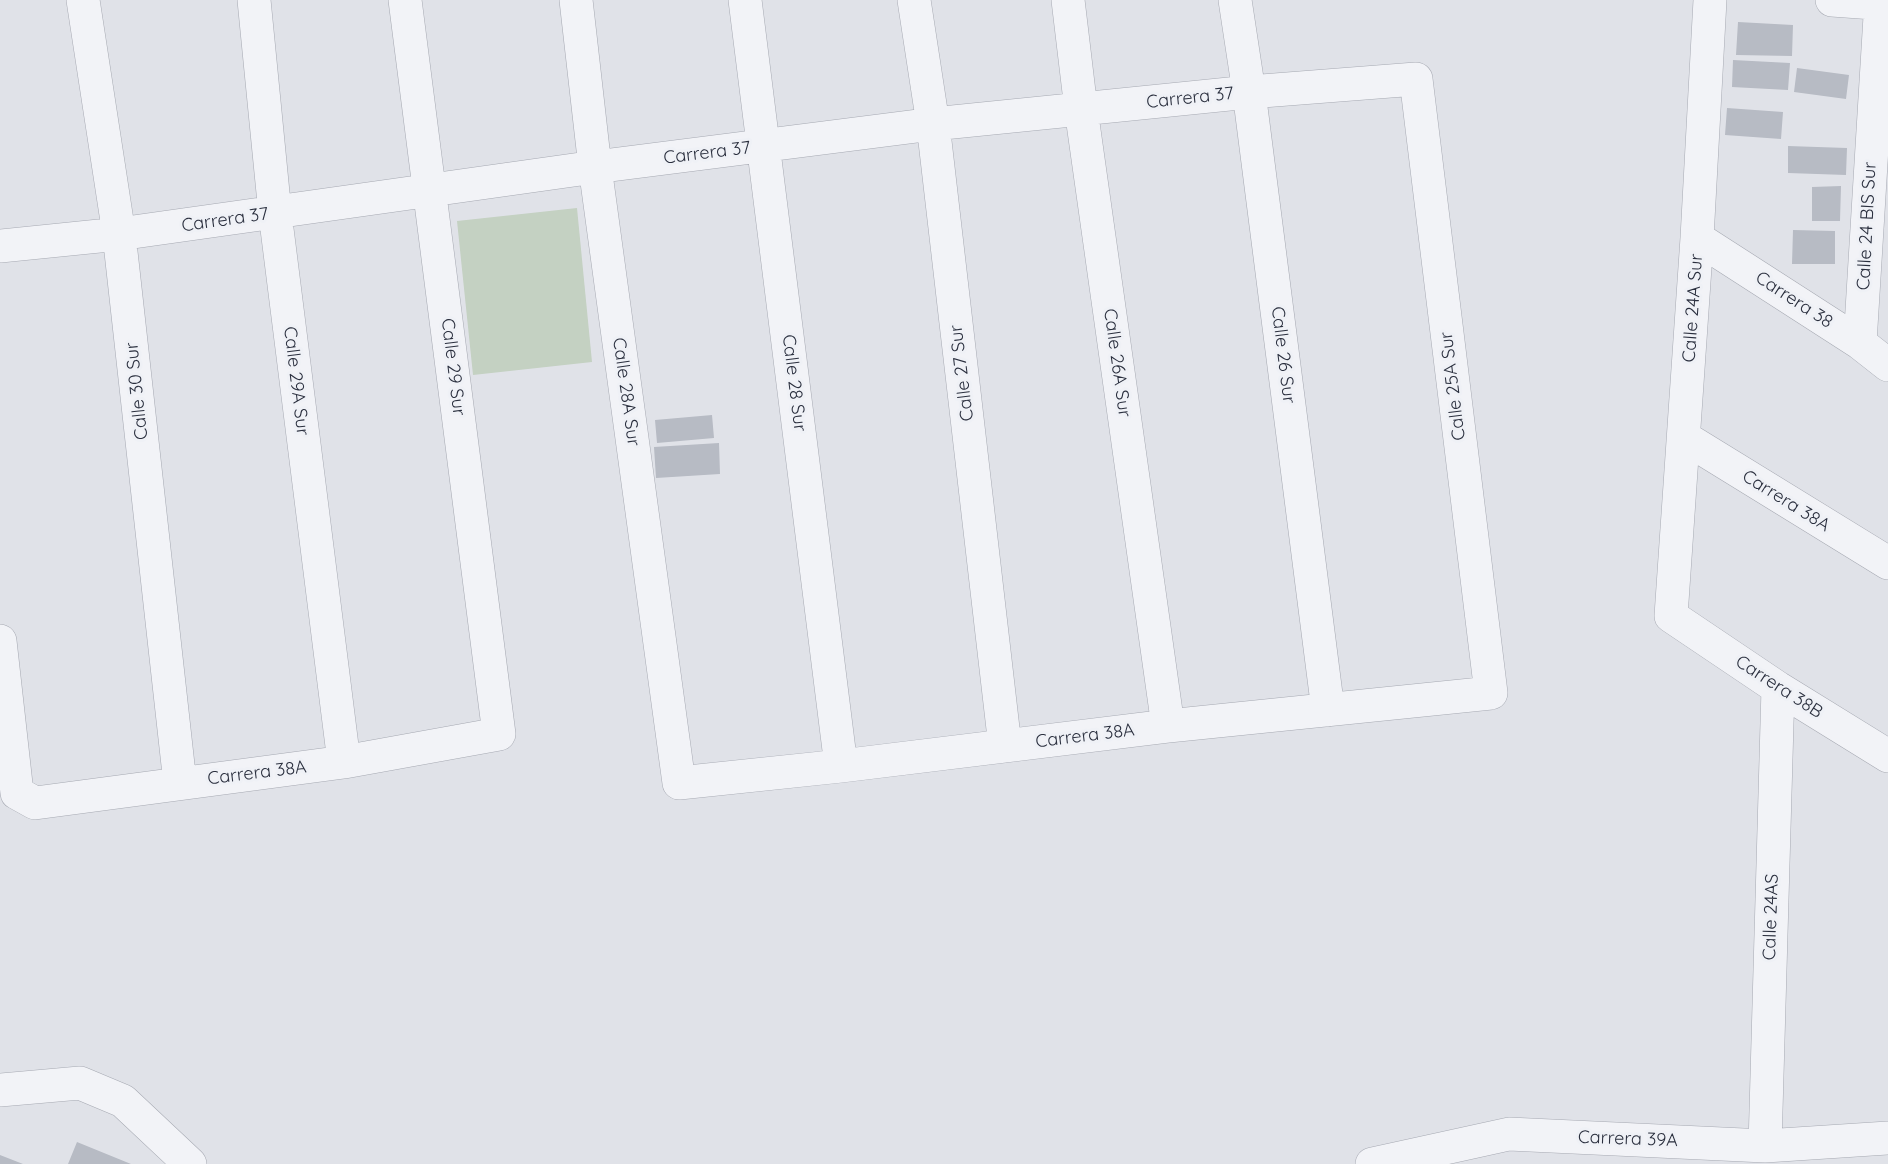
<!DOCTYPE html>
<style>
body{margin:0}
canvas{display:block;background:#e0e2e8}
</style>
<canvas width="1888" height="1164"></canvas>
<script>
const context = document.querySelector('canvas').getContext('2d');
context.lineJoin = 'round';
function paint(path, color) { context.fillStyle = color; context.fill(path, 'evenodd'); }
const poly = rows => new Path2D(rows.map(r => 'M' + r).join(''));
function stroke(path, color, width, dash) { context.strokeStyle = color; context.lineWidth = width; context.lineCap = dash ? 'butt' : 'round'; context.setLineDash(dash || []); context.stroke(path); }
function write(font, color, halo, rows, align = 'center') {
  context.font = font + ' Quicksand,sans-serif'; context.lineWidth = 6; context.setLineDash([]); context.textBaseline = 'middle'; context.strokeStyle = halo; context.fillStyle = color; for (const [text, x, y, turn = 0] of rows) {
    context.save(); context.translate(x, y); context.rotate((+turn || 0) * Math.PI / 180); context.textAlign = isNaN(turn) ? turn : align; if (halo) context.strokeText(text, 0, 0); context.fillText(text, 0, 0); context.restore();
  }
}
const green = poly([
 [577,208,592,362,473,375,457,221]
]);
const building = poly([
 [1738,22,1793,25,1792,56,1736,55],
 [1733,60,1790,63,1788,90,1732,87],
 [1797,68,1849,75,1846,99,1794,92],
 [1727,108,1783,112,1781,139,1725,135],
 [1788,146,1847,148,1846,175,1788,173],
 [1841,186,1840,221,1812,221,1812,187],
 [1793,230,1835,231,1835,264,1792,264],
 [712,415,714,438,657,443,655,420],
 [719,443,720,474,656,478,654,447],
 [77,1142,131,1164,68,1164],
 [0,1155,23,1164,0,1164]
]);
const minor = poly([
 [83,0,119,234,180,783],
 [254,0,275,213,344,762],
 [745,0,841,766],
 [914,0,933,124,1005,746],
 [1068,0,1081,109,1168,726],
 [1235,0,1249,92,1328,710],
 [1710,0,1697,238,1671,616,1778,688,1888,756],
 [1832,0,1888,4],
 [1697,238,1860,343,1888,365],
 [0,246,119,234,595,167,933,124,1249,92,1416,79,1491,693,1168,726,841,766,679,783,595,167,576,0],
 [1860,343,1881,0],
 [1685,438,1888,563],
 [0,641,17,793,35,803,344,762,499,734,405,0],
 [0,1090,80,1083,123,1101,190,1164],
 [1765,1146,1778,688],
 [1372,1164,1509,1134,1765,1146,1888,1138]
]);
const streetNames = [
 ["Carrera 37",1190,98,-6],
 ["Carrera 37",707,153,-7],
 ["Carrera 37",225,220,-8],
 ["Calle 24 BIS Sur",1867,226,-87],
 ["Carrera 38",1794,300,33],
 ["Calle 24A Sur",1693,308,-86],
 ["Calle 26 Sur",1283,355,83],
 ["Calle 26A Sur",1117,363,82],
 ["Calle 29 Sur",453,367,83],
 ["Calle 27 Sur",962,373,-97],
 ["Calle 29A Sur",296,381,83],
 ["Calle 28 Sur",794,383,83],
 ["Calle 25A Sur",1453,386,-97],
 ["Calle 30 Sur",137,391,-96],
 ["Calle 28A Sur",626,392,82],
 ["Carrera 38A",1786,501,32],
 ["Carrera 38B",1779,687,33],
 ["Carrera 38A",1085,736,-7],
 ["Carrera 38A",257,773,-7],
 ["Calle 24AS",1771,917,-88],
 ["Carrera 39A",1628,1139,2]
];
paint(green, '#c4d1c2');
paint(building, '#b7bbc4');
stroke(minor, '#a6a9b2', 34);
stroke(minor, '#f2f3f7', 33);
write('18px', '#2a2f3e', '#eff1f6', streetNames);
</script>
